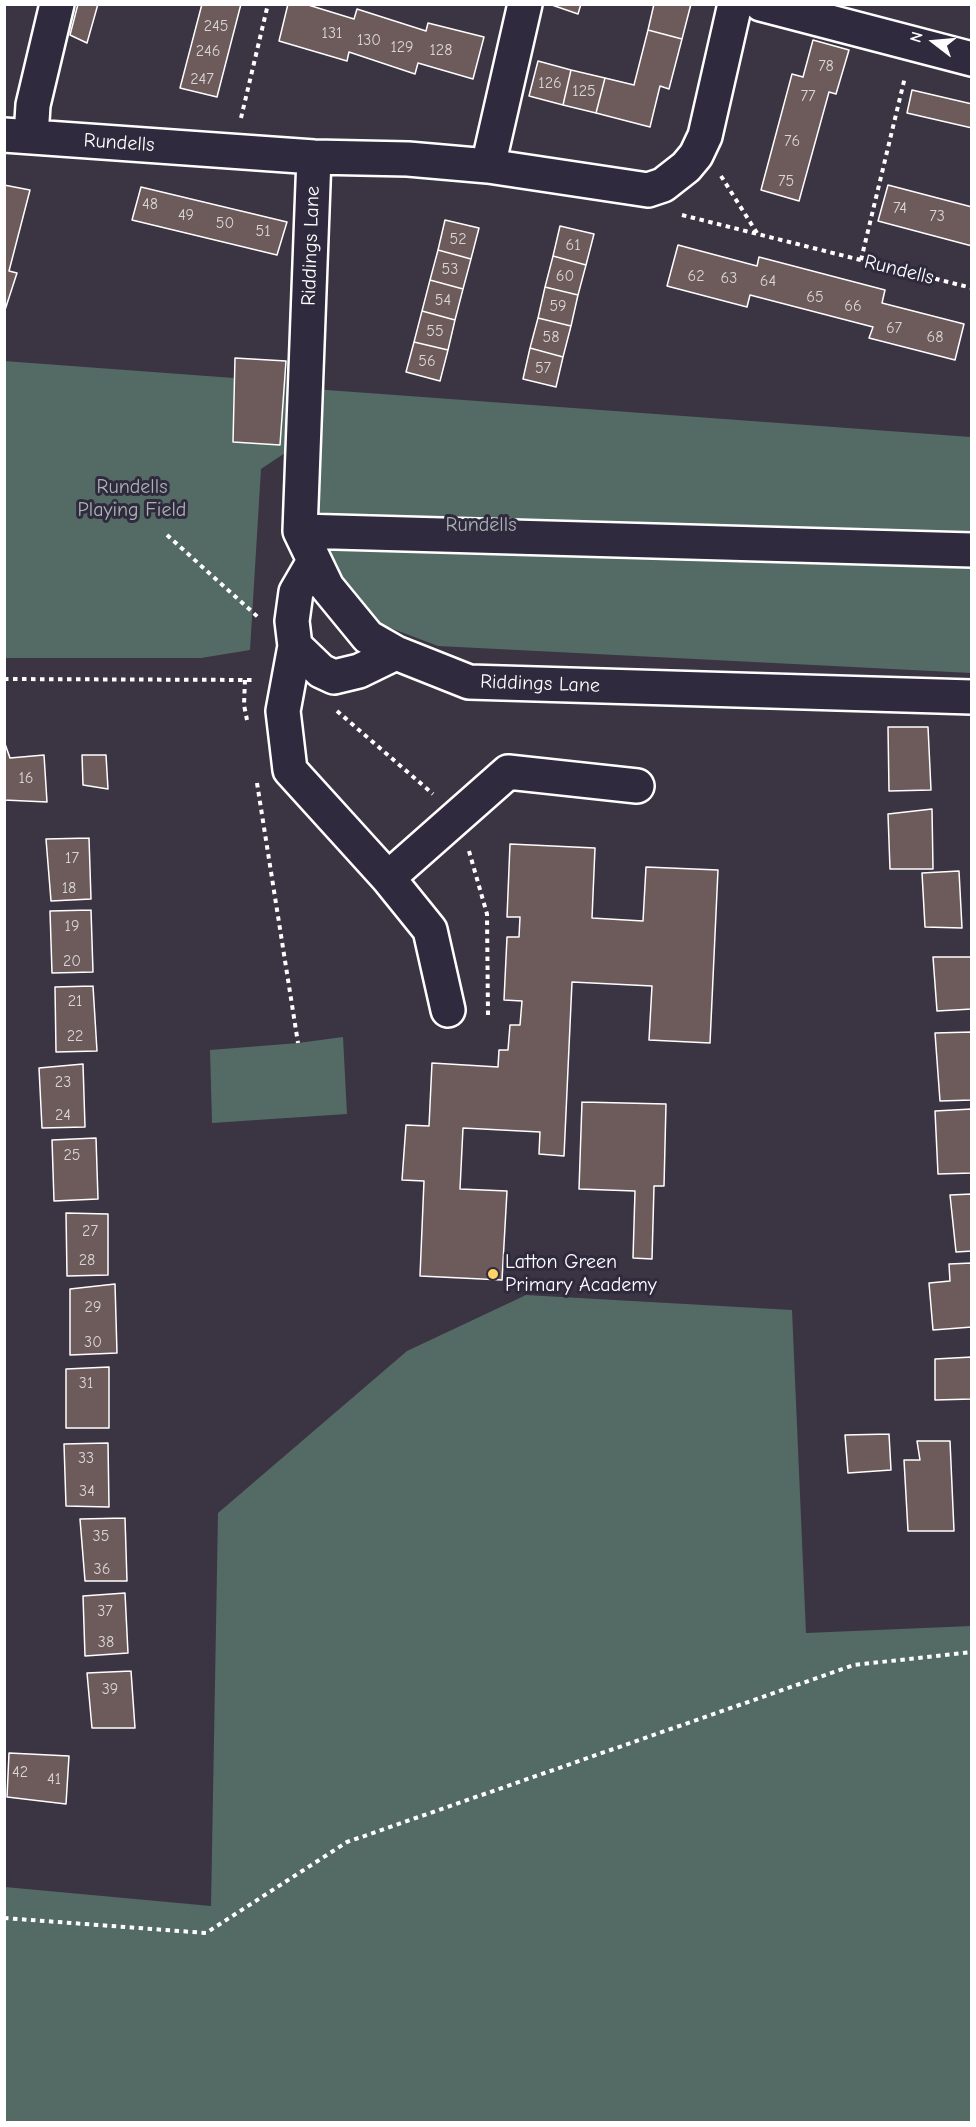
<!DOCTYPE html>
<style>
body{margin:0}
#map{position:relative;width:976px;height:2127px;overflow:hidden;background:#3b3443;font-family:"Comic Neue",sans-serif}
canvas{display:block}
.frame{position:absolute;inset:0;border:6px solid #fff;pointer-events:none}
.north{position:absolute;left:904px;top:12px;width:60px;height:60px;-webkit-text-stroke:4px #2f2a3d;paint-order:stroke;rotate:286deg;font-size:16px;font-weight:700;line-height:24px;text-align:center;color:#fff}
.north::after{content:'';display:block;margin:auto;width:21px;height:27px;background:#fff;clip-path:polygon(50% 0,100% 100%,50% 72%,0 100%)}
</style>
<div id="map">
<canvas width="976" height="2127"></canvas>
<div class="frame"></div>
<div class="north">N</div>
</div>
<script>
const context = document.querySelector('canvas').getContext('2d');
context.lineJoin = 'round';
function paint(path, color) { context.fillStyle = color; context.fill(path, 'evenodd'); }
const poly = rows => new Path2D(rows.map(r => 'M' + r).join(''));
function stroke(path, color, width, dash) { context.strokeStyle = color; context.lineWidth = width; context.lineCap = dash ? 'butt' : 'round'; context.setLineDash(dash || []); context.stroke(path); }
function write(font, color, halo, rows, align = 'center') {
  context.font = font + ' "Comic Neue",sans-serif'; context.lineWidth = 6; context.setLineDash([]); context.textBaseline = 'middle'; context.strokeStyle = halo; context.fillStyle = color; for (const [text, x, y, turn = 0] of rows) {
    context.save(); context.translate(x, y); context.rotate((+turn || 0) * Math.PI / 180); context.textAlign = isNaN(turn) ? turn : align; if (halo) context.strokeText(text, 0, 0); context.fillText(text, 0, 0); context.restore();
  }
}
const green = poly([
 [235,358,286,361,285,453,261,469,250,650,201,658,5,658,4,361,234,378],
 [313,389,971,437,971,673,438,646,364,618,309,528],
 [343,1037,347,1114,212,1123,210,1050,298,1043],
 [526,1295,792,1310,806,1633,971,1626,971,2122,5,2122,5,1887,211,1906,218,1513,407,1351]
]);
const building = poly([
 [78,4,98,4,87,43,70,35,78,4],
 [202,4,241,4,217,97,180,88,202,4],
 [288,4,305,4,354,19,357,9,426,31,428,23,484,37,473,79,418,63,415,74,349,52,347,61,279,41,288,4],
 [549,4,581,4,578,14,549,4],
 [654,4,691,4,682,39,648,30,654,4],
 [648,30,682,39,669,89,660,86,650,127,596,113,605,78,634,85,648,30],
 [813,40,849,50,836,94,829,92,799,201,761,190,792,74,803,77,813,40],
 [538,61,571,70,563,105,529,96,538,61],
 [571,70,605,78,596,113,563,105,571,70],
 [912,90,972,104,972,128,907,113,912,90],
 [4,185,30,190,9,271,17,273,4,313,4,185],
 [888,185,972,207,972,246,878,221,888,185],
 [141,187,287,222,277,255,132,220,141,187],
 [445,220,479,228,471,259,438,250,445,220],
 [560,226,594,234,586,265,553,256,560,226],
 [678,245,757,266,759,257,885,290,882,303,964,324,955,360,869,338,873,327,750,295,747,307,667,286,678,245],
 [438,250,471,259,463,289,430,280,438,250],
 [553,256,586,265,578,295,545,287,553,256],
 [430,280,463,289,455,320,422,311,430,280],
 [545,287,578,295,571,326,538,318,545,287],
 [422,311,455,320,448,350,414,342,422,311],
 [538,318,571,326,563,357,530,348,538,318],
 [414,342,448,350,440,381,406,372,414,342],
 [530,348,563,357,556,387,523,379,530,348],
 [235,358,286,361,280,445,233,442,235,358],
 [888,727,928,727,931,790,889,791,888,727],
 [4,741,10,758,44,755,47,802,4,800,4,741],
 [82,755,106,755,108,789,83,785,82,755],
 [932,809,933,869,890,869,888,814,932,809],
 [89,838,91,899,51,901,46,839,89,838],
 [510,844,595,848,592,918,643,921,646,867,718,870,710,1043,649,1040,652,986,572,982,564,1156,539,1154,540,1132,463,1128,460,1189,507,1191,502,1280,420,1276,424,1181,402,1180,406,1125,429,1126,432,1063,498,1067,499,1050,508,1050,510,1025,520,1025,522,1001,504,1000,507,937,519,937,520,917,507,917,510,844],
 [959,871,962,928,925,927,922,873,959,871],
 [91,910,93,972,52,973,50,911,91,910],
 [933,957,972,957,972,1009,937,1011,933,957],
 [93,986,97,1051,56,1052,55,987,93,986],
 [972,1032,972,1100,940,1101,935,1033,972,1032],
 [83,1064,85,1127,42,1128,39,1068,83,1064],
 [582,1102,666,1104,664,1186,654,1186,652,1259,633,1258,635,1191,579,1189,582,1102],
 [972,1109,972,1173,938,1174,935,1111,972,1109],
 [96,1138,98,1199,54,1201,52,1140,96,1138],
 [972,1194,972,1251,956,1252,950,1195,972,1194],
 [66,1213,108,1214,108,1275,67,1276,66,1213],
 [972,1263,972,1327,933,1330,929,1283,950,1281,949,1264,972,1263],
 [115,1284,117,1353,70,1355,70,1289,115,1284],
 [972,1357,972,1399,935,1400,935,1359,972,1357],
 [109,1367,109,1428,66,1428,66,1369,109,1367],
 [889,1434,891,1470,848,1473,845,1435,889,1434],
 [917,1441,950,1441,954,1531,908,1531,904,1460,920,1460,917,1441],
 [108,1443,109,1507,66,1506,64,1444,108,1443],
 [125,1518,127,1581,85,1581,80,1519,125,1518],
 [125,1593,128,1653,85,1656,83,1596,125,1593],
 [131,1671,135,1728,92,1728,87,1673,131,1671],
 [9,1753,69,1756,66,1804,7,1797,9,1753]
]);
const path = poly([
 [241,118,268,4],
 [721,176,757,233],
 [682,215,972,288],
 [861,260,905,77],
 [167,535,259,618],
 [4,679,256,680],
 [245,680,244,705,247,720],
 [337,711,433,794],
 [257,783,298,1043],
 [469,851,487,914,488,1015],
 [4,1918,206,1933,347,1842,854,1665,972,1652]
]);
const minor = poly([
 [761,4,972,59],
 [4,135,314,157,408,159,488,166,648,190,663,185,686,167,696,155,705,136,735,4],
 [31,137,33,105,57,4],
 [314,157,300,531,327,587,368,637,396,653,469,682,972,697],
 [488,166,525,4],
 [300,531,972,550],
 [314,561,296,592,292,621,295,646,321,671,334,677,359,671,396,653],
 [295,646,283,711,290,770,388,878,430,930,448,1010],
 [388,878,508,772,637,786]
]);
const markers = [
 [493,1274,6,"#ffd166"]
];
const numberNames = [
 ["245",216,26],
 ["131",332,33],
 ["130",369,40],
 ["129",402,47],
 ["128",441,50],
 ["246",208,51],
 ["78",826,66],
 ["247",202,79],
 ["126",550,83],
 ["125",584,91],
 ["77",808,96],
 ["76",792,141],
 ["75",786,181],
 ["48",150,204],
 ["74",900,208],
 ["49",186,215],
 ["73",937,216],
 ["50",225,223],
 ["51",263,231],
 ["52",458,239],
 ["61",573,245],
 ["53",450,269],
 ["60",565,276],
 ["62",696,276],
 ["63",729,278],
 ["64",768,281],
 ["65",815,297],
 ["54",443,300],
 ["59",558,306],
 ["66",853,306],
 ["67",894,328],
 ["55",435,331],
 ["58",551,337],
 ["68",935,337],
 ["56",427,361],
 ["57",543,368],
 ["16",26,778],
 ["17",72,858],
 ["18",69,888],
 ["19",72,926],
 ["20",72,961],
 ["21",75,1001],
 ["22",75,1036],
 ["23",63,1082],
 ["24",63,1115],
 ["25",72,1155],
 ["27",90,1231],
 ["28",87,1260],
 ["29",93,1307],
 ["30",93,1342],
 ["31",86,1383],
 ["33",86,1458],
 ["34",87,1491],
 ["35",101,1536],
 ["36",102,1569],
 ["37",105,1611],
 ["38",106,1642],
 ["39",110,1689],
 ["42",20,1772],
 ["41",54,1779]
];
const streetNames = [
 ["Rundells",119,143,4],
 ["Riddings Lane",311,246,-88],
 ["Rundells",899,270,14],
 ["Riddings Lane",540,684,2]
];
const parkNames = [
 ["Rundells",132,487],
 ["Playing Field",132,510],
 ["Rundells",481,525]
];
const poiNames = [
 ["Latton Green",505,1262],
 ["Primary Academy",505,1285]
];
paint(green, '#546a64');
paint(building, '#6d5a5a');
stroke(building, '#fff', 1.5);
stroke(minor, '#fff', 38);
stroke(path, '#fff', 4, [4.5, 4.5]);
stroke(minor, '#2f2a3d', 33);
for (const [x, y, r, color] of markers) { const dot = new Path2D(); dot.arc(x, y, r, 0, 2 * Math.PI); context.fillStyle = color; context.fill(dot); stroke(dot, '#2f2a3d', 2); }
write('16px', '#dad6d6', null, numberNames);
write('20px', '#fff', '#2f2a3d', streetNames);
write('20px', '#aab4b2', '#2f2a3d', parkNames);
write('20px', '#fff', '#2f2a3d', poiNames, 'left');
</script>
